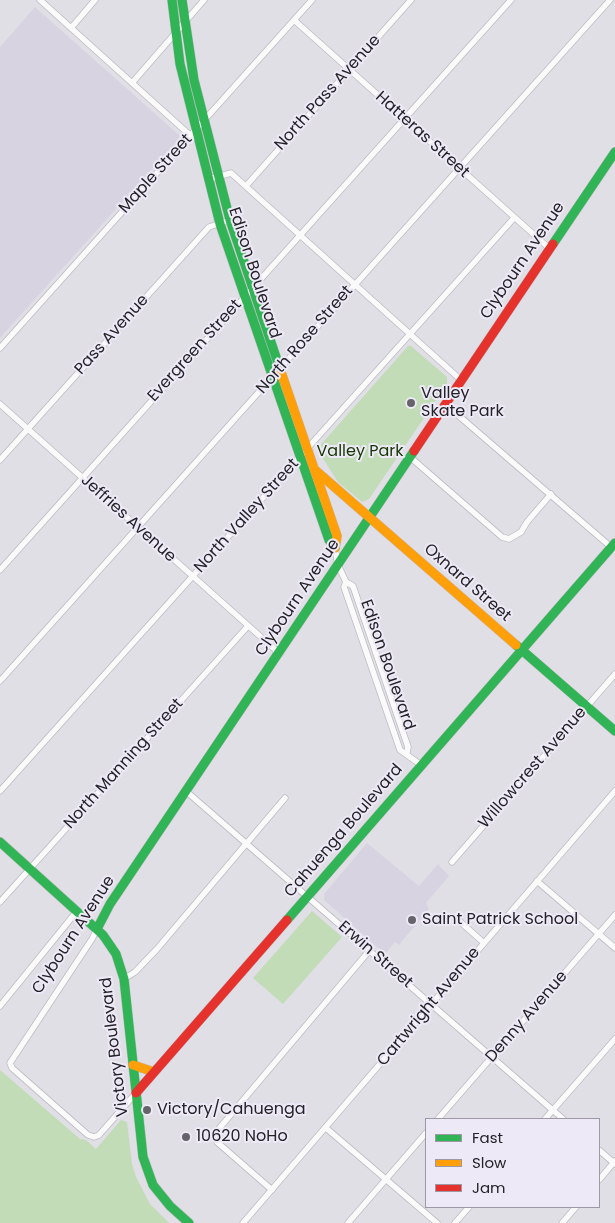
<!DOCTYPE html>
<style>
body{margin:0}
#map{position:relative;width:615px;height:1223px;overflow:hidden;background:#e1dfe6;font-family:Poppins,sans-serif}
canvas{display:block}
.legend{position:absolute;left:425px;top:1118px;width:175px;height:90px;box-sizing:border-box;background:#ede9f7;border:1px solid #9d99a4;margin:0;padding:6px 9px;list-style:none;font-size:15px;color:#242227}
.legend li{display:flex;align-items:center;gap:10px;height:25px}
.legend b{width:25px;border:1px solid #9d99a4}
</style>
<div id="map">
<canvas width="615" height="1223"></canvas>
<ul class="legend">
<li><b style="height:6px;background:#30b455"></b>Fast</li>
<li><b style="height:6px;background:#ff9f0a"></b>Slow</li>
<li><b style="height:6px;background:#e5322d"></b>Jam</li>
</ul>
</div>
<script>
const context = document.querySelector('canvas').getContext('2d');
context.lineJoin = 'round';
function paint(path, color) { context.fillStyle = color; context.fill(path, 'evenodd'); }
const poly = rows => new Path2D(rows.map(r => 'M' + r).join(''));
function stroke(path, color, width, dash) { context.strokeStyle = color; context.lineWidth = width; context.lineCap = dash ? 'butt' : 'round'; context.setLineDash(dash || []); context.stroke(path); }
function write(font, color, halo, rows, align = 'center') {
  context.font = font + ' Poppins,sans-serif'; context.lineWidth = 4; context.setLineDash([]); context.textBaseline = 'middle'; context.strokeStyle = halo; context.fillStyle = color; for (const [text, x, y, turn = 0] of rows) {
    context.save(); context.translate(x, y); context.rotate((+turn || 0) * Math.PI / 180); context.textAlign = isNaN(turn) ? turn : align; if (halo) context.strokeText(text, 0, 0); context.fillText(text, 0, 0); context.restore();
  }
}
const built = poly([
 [35,7,179,135,179,139,0,338,0,47],
 [367,843,419,886,438,864,449,876,426,903,429,909,399,945,395,942,385,954,324,900,324,894]
]);
const green = poly([
 [408,346,411,346,447,377,447,384,369,499,362,502,338,482,317,449],
 [312,911,342,937,283,1004,253,978],
 [0,1070,80,1139,86,1140,96,1149,121,1120,127,1122,132,1164,136,1177,150,1204,169,1223,0,1223]
]);
const street = poly([
 [40,0,192,137],
 [294,20,550,249],
 [71,28,95,0],
 [132,83,204,0],
 [209,179,231,173,461,380],
 [246,186,411,0],
 [0,348,312,0],
 [0,404,280,654],
 [445,404,611,547],
 [410,457,502,537,509,539,521,532,527,522,551,494],
 [0,460,209,227,230,220],
 [335,548,338,565,346,582,344,587,400,750,421,765],
 [0,570,511,0],
 [346,582,353,586,408,747,407,753],
 [0,681,610,0],
 [0,791,514,218],
 [187,792,563,1119],
 [452,862,615,674],
 [537,881,615,948],
 [0,902,248,626],
 [457,919,484,943],
 [97,929,92,939,10,1063,12,1068,88,1135,94,1137,99,1135,136,1093],
 [124,979,135,972,157,949,285,798],
 [0,1006,77,911],
 [438,1119,615,915],
 [545,1119,615,1039],
 [326,1128,437,1223],
 [599,1150,615,1164],
 [599,1180,615,1161],
 [272,1190,217,1142,215,1136,217,1131,369,951],
 [243,1223,615,791],
 [348,1223,426,1133],
 [455,1223,469,1207],
 [562,1223,576,1207]
]);
const fast = poly([
 [172,0,180,64,220,224,329,540,335,548],
 [182,0,194,80,230,220,281,372],
 [553,244,615,152],
 [516,645,615,731],
 [0,842,103,935,116,954,124,979,143,1157,153,1185,170,1206,189,1223],
 [287,920,615,543],
 [97,929,110,904,414,451]
]);
const slow = poly([
 [281,372,337,536,335,548],
 [315,470,516,645],
 [133,1065,154,1072]
]);
const jam = poly([
 [414,451,553,244],
 [136,1093,287,920]
]);
const markers = [
 [411,403,5,"#66646a"],
 [412,920,5,"#66646a"],
 [147,1110,5,"#66646a"],
 [186,1137,5,"#66646a"]
];
const streetNames = [
 ["North Pass Avenue",328,93,-48],
 ["Hatteras Street",422,135,42],
 ["Maple Street",156,174,-48],
 ["Clybourn Avenue",523,261,-56],
 ["Edison Boulevard",254,273,72],
 ["Pass Avenue",112,335,-48],
 ["North Rose Street",305,340,-49],
 ["Evergreen Street",195,351,-48],
 ["North Valley Street",247,516,-48],
 ["Jeffries Avenue",128,519,42],
 ["Oxnard Street",467,583,41],
 ["Clybourn Avenue",298,598,-56],
 ["Edison Boulevard",387,665,71],
 ["North Manning Street",124,764,-48],
 ["Willowcrest Avenue",533,768,-49],
 ["Cahuenga Boulevard",344,831,-49],
 ["Clybourn Avenue",74,935,-57],
 ["Erwin Street",375,955,41],
 ["Cartwright Avenue",429,1007,-50],
 ["Denny Avenue",527,1017,-49],
 ["Victory Boulevard",115,1047,-97]
];
const poiNames = [
 ["Valley",421,394],
 ["Skate Park",421,412],
 ["Saint Patrick School",422,920],
 ["Victory/Cahuenga",157,1110],
 ["10620 NoHo",196,1137]
];
const parkNames = [
 ["Valley Park",360,452]
];
paint(built, '#d8d3e1');
paint(green, '#c1dcb7');
stroke(street, '#bdbbc1', 7);
stroke(fast, '#bdbbc1', 10);
stroke(slow, '#bdbbc1', 10);
stroke(jam, '#bdbbc1', 10);
stroke(street, '#fafafb', 5.5);
stroke(fast, '#30b455', 9);
stroke(slow, '#ff9f0a', 9);
stroke(jam, '#e5322d', 9);
for (const [x, y, r, color] of markers) { const dot = new Path2D(); dot.arc(x, y, r, 0, 2 * Math.PI); context.fillStyle = color; context.fill(dot); stroke(dot, '#ede9f7', 2); }
write('16px', '#242227', '#ede9f7', streetNames);
write('16px', '#242227', '#ede9f7', poiNames, 'left');
write('16px', '#153700', '#ede9f7', parkNames);
</script>
